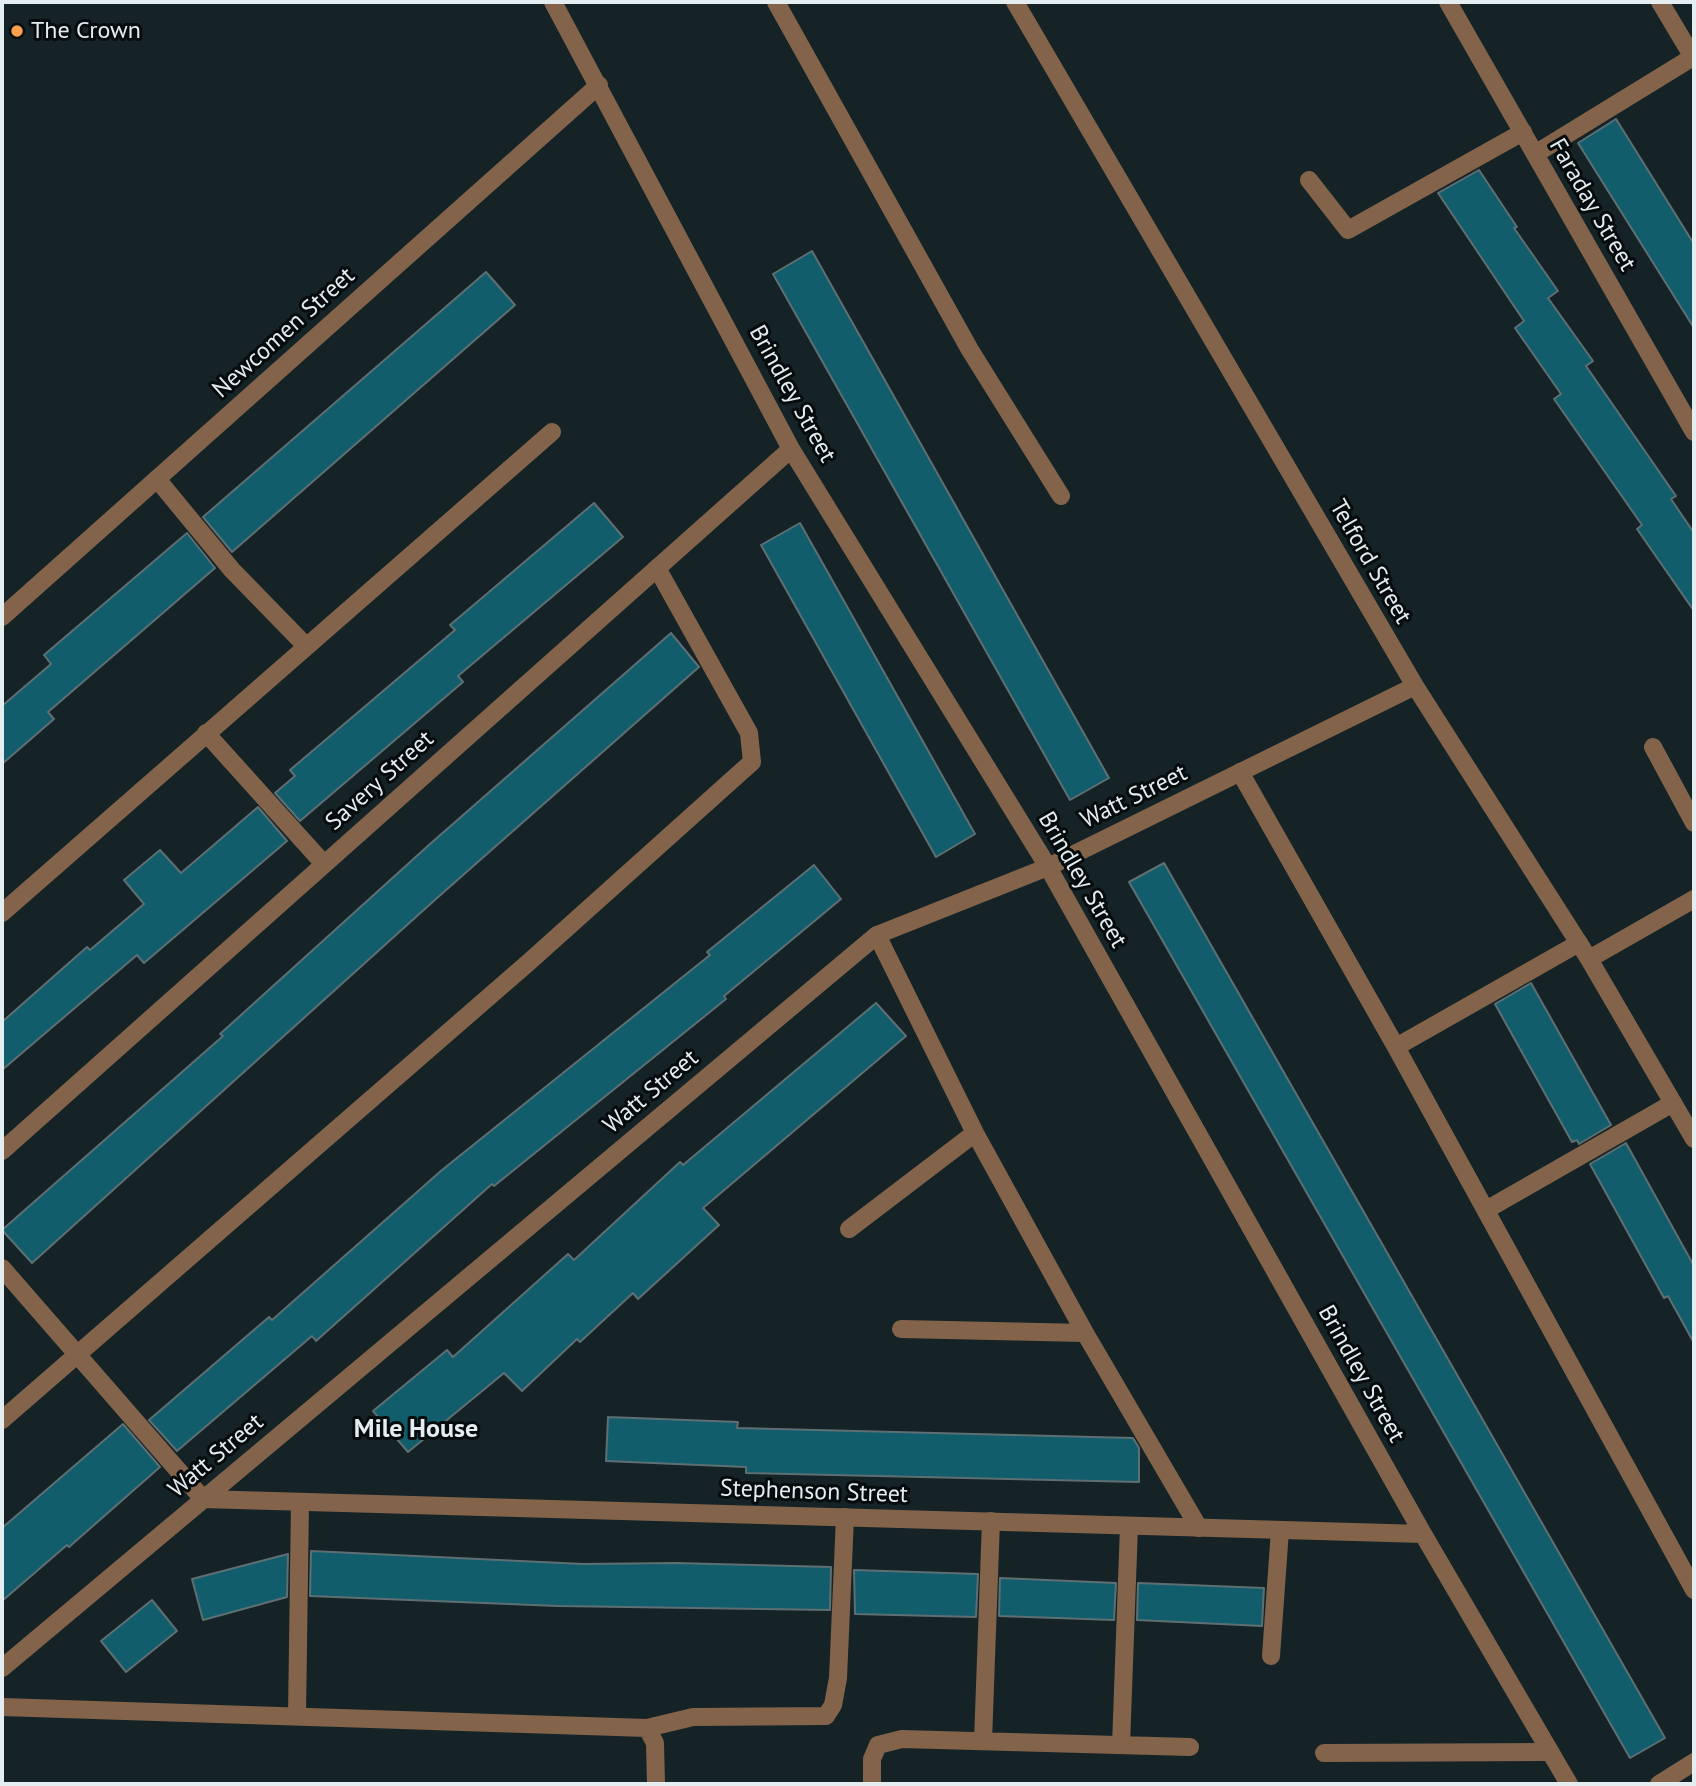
<!DOCTYPE html>
<style>
body{margin:0}
#map{position:relative;width:1696px;height:1786px;overflow:hidden;background:#152327;font-family:"PT Sans",sans-serif}
canvas{display:block}
.frame{position:absolute;inset:0;border:4px solid #e4edf0;pointer-events:none}
</style>
<div id="map">
<canvas width="1696" height="1786"></canvas>
<div class="frame"></div>
</div>
<script>
const context = document.querySelector('canvas').getContext('2d');
context.lineJoin = 'round';
function paint(path, color) { context.fillStyle = color; context.fill(path, 'evenodd'); }
const poly = rows => new Path2D(rows.map(r => 'M' + r).join(''));
function stroke(path, color, width, dash) { context.strokeStyle = color; context.lineWidth = width; context.lineCap = dash ? 'butt' : 'round'; context.setLineDash(dash || []); context.stroke(path); }
function write(font, color, halo, rows, align = 'center') {
  context.font = font + ' "PT Sans",sans-serif'; context.lineWidth = 6; context.setLineDash([]); context.textBaseline = 'middle'; context.strokeStyle = halo; context.fillStyle = color; for (const [text, x, y, turn = 0] of rows) {
    context.save(); context.translate(x, y); context.rotate((+turn || 0) * Math.PI / 180); context.textAlign = isNaN(turn) ? turn : align; if (halo) context.strokeText(text, 0, 0); context.fillText(text, 0, 0); context.restore();
  }
}
const building = poly([
 [1616,119,1694,244,1694,328,1578,143,1616,119],
 [1479,170,1517,227,1514,228,1558,291,1548,298,1593,361,1586,366,1676,496,1671,499,1694,533,1694,611,1637,529,1642,525,1554,399,1561,394,1515,328,1524,321,1438,193,1479,170],
 [812,251,1109,778,1070,800,773,274,812,251],
 [486,272,515,305,232,552,203,517,486,272],
 [594,503,623,537,458,676,463,682,300,821,275,793,295,776,290,770,455,630,450,625,594,503],
 [800,523,975,834,936,857,761,545,800,523],
 [187,533,215,568,48,712,54,719,2,764,2,706,51,664,44,655,187,533],
 [671,633,699,667,437,898,32,1263,2,1230,223,1036,220,1034,430,844,671,633],
 [258,807,287,841,144,963,137,955,2,1070,2,1022,87,947,90,950,144,904,124,880,160,850,181,873,258,807],
 [1164,863,1665,1738,1630,1758,1129,882,1164,863],
 [814,865,841,899,724,996,726,999,494,1186,492,1184,316,1341,312,1336,177,1451,149,1420,269,1317,272,1320,442,1170,710,955,707,952,814,865],
 [1531,983,1611,1125,1579,1144,1577,1140,1572,1142,1495,1004,1531,983],
 [876,1003,906,1036,703,1208,719,1225,638,1299,633,1293,580,1342,577,1339,522,1391,504,1373,408,1452,373,1411,447,1350,453,1357,568,1254,574,1260,680,1162,683,1165,876,1003],
 [1626,1143,1694,1266,1694,1343,1668,1296,1664,1298,1590,1164,1626,1143],
 [608,1417,738,1422,737,1428,1133,1438,1139,1448,1139,1482,746,1473,746,1467,606,1461,608,1417],
 [123,1424,160,1467,69,1547,67,1545,2,1601,2,1528,123,1424],
 [311,1551,583,1564,676,1563,831,1567,830,1610,558,1606,310,1596,311,1551],
 [288,1554,287,1597,203,1620,192,1579,288,1554],
 [854,1570,978,1574,976,1617,855,1614,854,1570],
 [1000,1578,1116,1583,1114,1620,999,1616,1000,1578],
 [1138,1583,1264,1588,1262,1626,1137,1620,1138,1583],
 [152,1600,177,1631,126,1672,101,1641,152,1600]
]);
const lane = poly([
 [776,2,970,350,1061,496],
 [1660,2,1694,59],
 [1535,154,1693,57],
 [1309,180,1348,230,1523,132],
 [157,479,232,570,306,646],
 [206,733,324,864],
 [1653,747,1694,823],
 [1240,772,1396,1047,1694,1590],
 [2,913,552,432],
 [877,935,975,1133,1085,1333,1199,1528],
 [1396,1047,1579,943],
 [1486,1210,1673,1103],
 [849,1229,975,1133],
 [901,1329,1085,1333],
 [2,1420,529,962,752,762,749,733,657,568],
 [1271,1656,1280,1530],
 [2,1707,647,1728,655,1743,656,1784],
 [297,1716,300,1502],
 [647,1728,693,1717,826,1716,833,1705,838,1678,845,1517],
 [983,1741,991,1521],
 [1121,1745,1129,1526],
 [1324,1753,1550,1752],
 [872,1784,872,1759,878,1745,902,1739,1190,1747],
 [1659,1784,1694,1762]
]);
const street = poly([
 [553,2,791,449,1048,867,1423,1534,1569,1784],
 [1015,2,1415,686,1589,959,1694,1139],
 [1448,2,1694,432],
 [2,617,599,85],
 [1589,959,1694,899],
 [2,1151,791,449],
 [2,1268,203,1499,1423,1534],
 [2,1668,877,935,1048,867,1415,686]
]);
const markers = [
 [17,31,7,"#f99f4d"]
];
const poiNames = [
 ["The Crown",31,31]
];
const streetNames = [
 ["Faraday Street",1592,205,60],
 ["Newcomen Street",284,333,-42],
 ["Brindley Street",792,394,61],
 ["Telford Street",1370,562,60],
 ["Savery Street",380,781,-42],
 ["Watt Street",1134,797,-26],
 ["Brindley Street",1082,880,60],
 ["Watt Street",651,1092,-40],
 ["Brindley Street",1361,1374,61],
 ["Watt Street",216,1456,-40],
 ["Stephenson Street",814,1492,2]
];
const neighbourhoodNames = [
 ["Mile House",416,1430]
];
paint(building, '#115d6c');
stroke(building, '#5e6f73', 2);
stroke(lane, '#83644b', 18);
stroke(street, '#83644b', 18);
for (const [x, y, r, color] of markers) { const dot = new Path2D(); dot.arc(x, y, r, 0, 2 * Math.PI); context.fillStyle = color; context.fill(dot); stroke(dot, '#060c0d', 2.5); }
write('24px', '#e4edf0', '#060c0d', poiNames, 'left');
write('24px', '#e4edf0', '#060c0d', streetNames);
write('bold 26px', '#e4edf0', '#060c0d', neighbourhoodNames);
</script>
